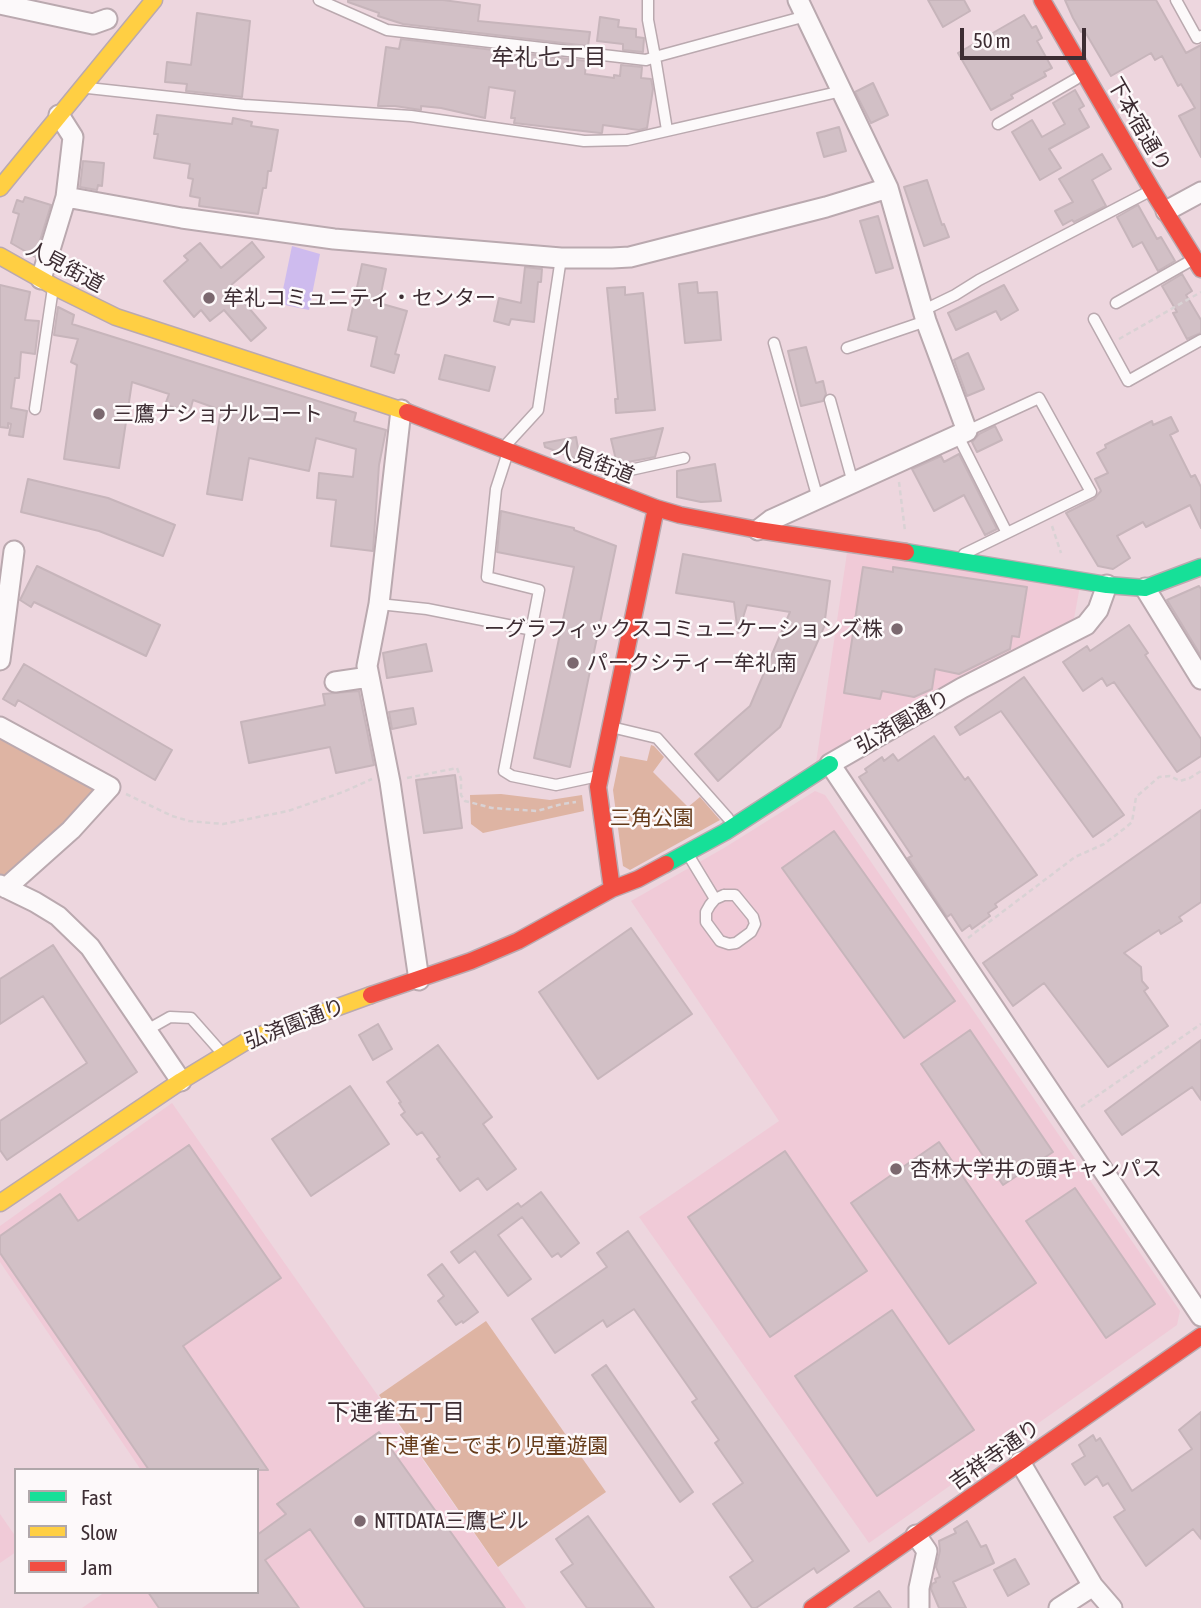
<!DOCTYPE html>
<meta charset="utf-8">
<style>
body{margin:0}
#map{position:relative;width:1201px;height:1608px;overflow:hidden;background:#edd6de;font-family:"Asap Condensed",sans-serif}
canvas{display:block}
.legend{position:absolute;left:14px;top:1468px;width:245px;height:126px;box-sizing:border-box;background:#fdf9fa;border:2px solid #b0a7aa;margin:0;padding:9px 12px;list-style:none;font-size:21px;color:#3d2d33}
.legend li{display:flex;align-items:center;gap:14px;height:35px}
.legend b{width:35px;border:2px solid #b0a7aa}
.scale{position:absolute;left:960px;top:28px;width:126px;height:32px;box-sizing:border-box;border:4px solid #3d2d33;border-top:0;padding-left:9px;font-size:21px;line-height:24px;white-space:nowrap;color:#3d2d33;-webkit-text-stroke:5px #fdf9fa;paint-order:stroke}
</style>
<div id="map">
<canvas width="1201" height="1608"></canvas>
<ul class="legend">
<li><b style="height:9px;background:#16e098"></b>Fast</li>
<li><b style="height:9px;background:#ffcf43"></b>Slow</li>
<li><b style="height:9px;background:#f24e42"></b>Jam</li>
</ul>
<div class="scale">50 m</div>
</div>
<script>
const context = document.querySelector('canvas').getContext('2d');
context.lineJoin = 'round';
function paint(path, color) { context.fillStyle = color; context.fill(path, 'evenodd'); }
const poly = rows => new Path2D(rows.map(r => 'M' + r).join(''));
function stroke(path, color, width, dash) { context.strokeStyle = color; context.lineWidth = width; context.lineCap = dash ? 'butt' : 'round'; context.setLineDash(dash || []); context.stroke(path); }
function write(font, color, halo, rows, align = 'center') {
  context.font = font + ' "Asap Condensed","Noto Sans JP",sans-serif'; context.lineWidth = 5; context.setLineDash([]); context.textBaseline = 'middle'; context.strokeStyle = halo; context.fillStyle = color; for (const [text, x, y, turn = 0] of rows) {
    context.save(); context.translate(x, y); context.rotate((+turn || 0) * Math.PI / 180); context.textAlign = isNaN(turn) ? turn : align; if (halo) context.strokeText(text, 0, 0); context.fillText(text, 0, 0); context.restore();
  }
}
const built = poly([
 [847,553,1080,586,1073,624,816,763],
 [815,791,825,795,1180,1311,1177,1325,869,1543,639,1217,779,1121,631,901,724,848],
 [172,1103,381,1400,526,1608,82,1608,105,1592,257,1592,257,1470,141,1470,0,1262,0,1226],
 [0,1514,16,1537,16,1552,0,1563]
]);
const green = poly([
 [0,733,104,789,7,881,0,878],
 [651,745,654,746,664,757,653,772,688,807,700,797,720,820,630,870,623,866,613,790,620,756,647,761],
 [501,794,550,800,582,795,584,811,483,833,471,824,470,795],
 [486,1321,606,1492,498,1567,379,1395]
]);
const water = poly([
 [292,246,320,254,309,310,280,304]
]);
const building = poly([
 [348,0,443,0,480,5,478,21,590,32,588,46,403,24,378,16,379,13,348,2,348,0],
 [928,0,964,0,970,11,943,27,928,0],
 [1065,0,1156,0,1186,53,1201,45,1201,157,1179,116,1195,108,1181,84,1178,86,1162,56,1155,60,1151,53,1111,76,1084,30,1081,32,1073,18,1065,0],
 [197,13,250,21,242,97,186,91,187,84,165,82,167,62,191,65,197,13],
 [1024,15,1032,28,1036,26,1042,38,1037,41,1052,68,1044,72,1046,76,1011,95,1013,98,991,110,958,53,1024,15],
 [600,17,619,20,618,27,636,29,636,37,644,38,643,52,623,50,623,44,597,41,600,17],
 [401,39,586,61,585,74,614,78,614,75,620,76,621,65,642,67,641,78,651,79,653,89,647,128,639,130,603,125,602,133,600,133,514,123,515,118,511,118,515,91,489,87,485,118,441,108,421,106,421,110,395,106,378,106,386,47,399,49,401,39],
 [873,83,888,115,871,123,855,92,873,83],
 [1075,90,1084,106,1079,109,1089,127,1049,149,1061,168,1040,180,1012,132,1032,120,1042,137,1065,124,1053,103,1075,90],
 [157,115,232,124,233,118,252,122,251,126,278,130,271,171,268,171,266,188,263,188,258,214,199,206,200,198,190,196,193,179,188,178,190,164,154,158,158,134,154,134,157,115],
 [839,127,846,151,824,157,817,133,839,127],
 [1102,154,1111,169,1092,180,1106,206,1074,222,1072,220,1063,225,1055,211,1073,202,1059,179,1102,154],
 [83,161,104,163,102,186,98,185,97,190,80,187,83,161],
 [927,180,942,225,944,224,949,237,924,246,904,187,927,180],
 [25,197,51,205,35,257,11,243,19,214,13,212,17,200,23,202,25,197],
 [1138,205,1157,239,1161,237,1175,261,1158,271,1142,242,1133,247,1117,217,1138,205],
 [878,216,893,268,876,273,860,221,878,216],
 [252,242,264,257,230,286,266,328,251,341,224,310,210,321,201,310,194,317,164,281,188,260,184,256,200,243,221,268,252,242],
 [362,264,386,269,379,303,407,311,395,354,399,355,394,373,371,366,377,337,348,330,362,264],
 [525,267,542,269,541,282,538,282,534,322,511,319,509,325,494,321,499,298,521,303,525,267],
 [1182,274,1192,291,1186,295,1201,320,1201,333,1187,339,1173,313,1177,312,1162,286,1182,274],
 [697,282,698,293,717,292,721,340,685,343,679,284,697,282],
 [0,285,30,292,25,320,39,321,35,354,21,352,19,378,15,378,11,408,27,411,23,437,9,435,11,424,8,423,8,428,0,427,0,285],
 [1004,285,1018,310,1001,320,996,311,956,330,948,313,1004,285],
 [625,287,625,295,643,293,655,410,616,413,615,399,618,399,607,288,625,287],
 [58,307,74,315,72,324,356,413,354,421,386,430,379,465,373,551,331,546,336,500,317,498,319,473,353,477,356,449,316,438,309,471,249,458,242,500,207,494,221,410,193,400,190,411,165,405,169,394,132,382,119,468,64,459,77,365,71,362,78,339,54,335,58,307],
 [806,347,816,383,823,381,826,394,823,401,801,406,788,351,806,347],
 [968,353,984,389,967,396,954,360,968,353],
 [445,355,495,367,489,391,439,379,445,355],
 [1171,417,1178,431,1170,435,1191,477,1195,475,1201,487,1201,528,1190,505,1146,527,1143,522,1117,536,1130,558,1113,569,1098,566,1066,513,1094,499,1101,491,1095,479,1108,473,1097,453,1106,448,1105,445,1152,421,1153,425,1171,417],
 [995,426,1002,440,977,452,972,442,979,434,995,426],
 [663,428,655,457,617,464,611,439,663,428],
 [576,437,580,460,545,447,544,443,576,437],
 [959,454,997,529,985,535,964,495,934,511,912,469,941,456,944,462,959,454],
 [715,464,721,501,701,502,677,497,677,471,715,464],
 [28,479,108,498,175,525,163,556,99,531,21,512,28,479],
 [501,511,574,528,574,530,616,546,570,767,534,758,574,567,497,552,501,511],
 [683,554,830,581,824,627,780,727,718,781,695,754,750,706,790,612,747,605,738,633,734,602,676,593,683,554],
 [37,566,160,625,146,656,34,602,31,607,20,600,37,566],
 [863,567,893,572,893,567,1027,587,1019,637,1012,636,1010,649,959,674,935,669,932,689,914,697,882,691,880,699,844,693,863,567],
 [1199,586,1201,589,1201,656,1167,600,1199,586],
 [1129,625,1148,653,1145,655,1201,739,1201,756,1177,772,1114,682,1107,686,1102,678,1083,691,1063,662,1087,646,1090,651,1129,625],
 [426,644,432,671,387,678,383,653,426,644],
 [24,664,172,750,155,780,18,700,15,706,3,699,24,664],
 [1024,677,1124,815,1093,837,1001,711,960,735,955,727,1024,677],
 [359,691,374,765,336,773,330,747,249,763,241,722,325,705,323,694,359,691],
 [413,708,416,724,392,729,389,712,413,708],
 [934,736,965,780,968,777,1037,875,995,904,997,907,988,913,990,916,972,929,970,925,962,931,951,914,947,917,908,858,912,856,859,777,867,772,865,769,882,757,884,761,893,754,898,761,934,736],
 [455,775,462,828,424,833,416,780,455,775],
 [1201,810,1201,902,1179,917,1182,921,1161,934,1159,930,1124,953,1141,967,1142,981,1148,988,1144,991,1168,1026,1108,1067,1044,983,1013,1006,983,963,1201,810],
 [834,831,955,1001,904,1038,782,868,834,831],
 [631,928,692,1014,598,1079,539,992,631,928],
 [53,945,137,1072,7,1160,0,1150,0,1121,87,1063,43,996,0,1024,0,979,53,945],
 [378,1024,392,1049,373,1060,359,1035,378,1024],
 [970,1030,1053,1152,1003,1185,921,1064,970,1030],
 [1201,1040,1201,1100,1192,1087,1122,1135,1105,1111,1201,1040],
 [438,1045,492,1117,483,1124,516,1169,487,1190,478,1178,460,1191,437,1159,440,1157,422,1132,417,1135,401,1115,405,1112,399,1103,401,1102,387,1082,438,1045],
 [350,1086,389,1144,311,1196,272,1139,350,1086],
 [939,1142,1036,1283,949,1344,851,1203,939,1142],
 [189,1145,281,1278,183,1346,268,1470,149,1470,0,1253,0,1236,60,1194,78,1221,189,1145],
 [785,1151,867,1271,770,1337,688,1217,785,1151],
 [1075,1188,1155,1304,1106,1338,1026,1221,1075,1188],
 [541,1192,579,1243,561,1257,558,1253,552,1257,522,1217,498,1235,531,1279,508,1296,475,1251,459,1263,451,1252,518,1203,521,1207,541,1192],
 [628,1231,849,1551,817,1573,814,1568,756,1608,752,1608,730,1577,753,1561,713,1504,743,1483,715,1443,719,1440,692,1402,697,1399,634,1309,607,1327,603,1320,555,1353,532,1319,607,1267,597,1253,628,1231],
 [442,1264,478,1312,463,1323,462,1321,456,1325,438,1301,444,1296,428,1275,442,1264],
 [892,1310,974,1430,877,1496,795,1376,892,1310],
 [606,1365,693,1492,680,1502,592,1375,606,1365],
 [1201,1412,1201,1539,1193,1529,1146,1566,1114,1517,1125,1510,1108,1483,1103,1486,1097,1476,1085,1485,1072,1464,1085,1456,1079,1445,1093,1435,1096,1441,1100,1438,1132,1491,1192,1449,1179,1430,1201,1412],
 [379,1432,505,1608,365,1608,310,1529,265,1560,299,1608,159,1608,148,1592,257,1592,257,1535,286,1514,277,1504,379,1432],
 [588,1516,654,1608,587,1608,561,1572,573,1564,556,1539,588,1516],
 [967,1521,981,1547,986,1545,994,1563,953,1582,966,1608,939,1608,931,1589,932,1584,936,1582,935,1579,940,1577,936,1567,940,1551,939,1541,956,1533,954,1529,967,1521],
 [1015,1559,1029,1584,1008,1596,994,1570,1015,1559],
 [879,1591,891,1608,854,1608,879,1591]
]);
const path = poly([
 [1119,339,1201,292],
 [899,482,905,531],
 [1052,526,1061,553],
 [407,778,457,768,461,779,461,795,465,801,492,808,537,811,562,804,576,802],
 [126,794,172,816,189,821,223,824,288,811,343,792,372,779],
 [968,938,1075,857,1104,844,1125,828,1132,822,1136,797,1159,777,1170,776,1180,781,1190,778,1201,771],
 [1081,1107,1201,1024]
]);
const lane = poly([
 [319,0,387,30,646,60,655,57,648,20,648,0],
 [1176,0,1197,38,1201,36],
 [88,88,244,105,411,116,584,141,627,140,842,91],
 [998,124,1076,79],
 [667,130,655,57,806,16],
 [1116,303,1192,260],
 [924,310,955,295,979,280,1148,192],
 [1094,319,1128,381,1201,340],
 [774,343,818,499],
 [847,348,926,321],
 [830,400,853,483],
 [35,409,53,288],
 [958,436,1007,533],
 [505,446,538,410,561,258],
 [508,452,496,489,487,577,539,590,504,771,512,776,556,785,598,776],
 [607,484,617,473,684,458],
 [964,554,1091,492,1039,398,967,431],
 [379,604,427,609,533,630],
 [611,727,657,738,728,818],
 [689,856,715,899],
 [724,895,735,895,753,917,755,924,751,932,736,943,729,944,720,941,706,922,706,912,710,905,715,899,724,895],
 [147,1030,170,1017,191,1018,222,1053]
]);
const street = poly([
 [0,4,93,24,107,19],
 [66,197,182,218,334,239,561,258,612,258,630,257,826,207,888,188],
 [1166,211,1201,192],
 [41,279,66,197,73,137,59,115],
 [401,410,379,604,367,666,390,782,419,980],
 [758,530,771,520,967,431,926,321,888,188,798,0],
 [1107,585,1098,610,1086,625,962,688,830,764,1201,1316],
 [1145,588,1201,679],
 [0,660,14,551],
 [335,682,369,677],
 [0,727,110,787,71,830,6,888],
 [0,885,35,902,58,916,90,947,181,1081],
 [1020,1462,1093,1586,1112,1608],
 [916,1535,927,1551,919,1588,919,1608],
 [1059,1608,1093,1586]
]);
const fast = poly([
 [906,552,1107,585,1145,588,1201,567],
 [666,864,725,832,830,764]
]);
const slow = poly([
 [0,188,154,0],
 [0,256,53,286,116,317,407,412],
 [0,1203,181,1081,250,1039,371,995]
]);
const jam = poly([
 [1042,0,1152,190,1201,269],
 [407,412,656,508,680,515,758,530,906,552],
 [612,889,598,787,656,508],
 [371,995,471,961,518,941,612,889,638,879,666,864],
 [812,1608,1201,1336]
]);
const markers = [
 [209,298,7,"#7b686f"],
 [99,414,7,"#7b686f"],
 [897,629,7,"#7b686f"],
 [573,663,7,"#7b686f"],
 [896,1169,7,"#7b686f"],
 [360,1521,7,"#7b686f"]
];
const streetNames = [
 ["下本宿通り",1139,125,60],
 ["人見街道",65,267,28],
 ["人見街道",594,462,21],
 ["弘済園通り",903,722,-30],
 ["弘済園通り",295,1024,-21],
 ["吉祥寺通り",995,1455,-35]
];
const poiNames = [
 ["牟礼コミュニティ・センター",223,298],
 ["三鷹ナショナルコート",113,414],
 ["ーグラフィックスコミュニケーションズ株",883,629,"right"],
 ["パークシティー牟礼南",587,663],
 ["杏林大学井の頭キャンパス",910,1169],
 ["NTTDATA三鷹ビル",374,1521]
];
const parkNames = [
 ["三角公園",652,818],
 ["下連雀こでまり児童遊園",493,1446]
];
const neighbourhoodNames = [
 ["牟礼七丁目",549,58],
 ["下連雀五丁目",396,1413]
];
paint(built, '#f0cad7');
paint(green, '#deb4a3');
paint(water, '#cebbee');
paint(building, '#d2c0c6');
stroke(building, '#c7b5bb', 2);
stroke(lane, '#baa9af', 13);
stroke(street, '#baa9af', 23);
stroke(fast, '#baa9af', 19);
stroke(slow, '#baa9af', 19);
stroke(jam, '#baa9af', 19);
stroke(path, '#d9d2d4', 2.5, [5, 3.5]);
stroke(lane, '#fcf9fa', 10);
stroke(street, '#fcf9fa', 19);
stroke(fast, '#16e098', 16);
stroke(slow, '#ffcf43', 16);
stroke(jam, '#f24e42', 16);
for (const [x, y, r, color] of markers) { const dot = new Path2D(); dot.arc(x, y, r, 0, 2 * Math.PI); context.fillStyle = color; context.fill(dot); stroke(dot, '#fdf9fa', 2.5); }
write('21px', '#3d2d33', '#fdf9fa', streetNames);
write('21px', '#3d2d33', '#fdf9fa', poiNames, 'left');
write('21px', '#653a18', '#fdf9fa', parkNames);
write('23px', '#3d2d33', '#fdf9fa', neighbourhoodNames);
</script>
